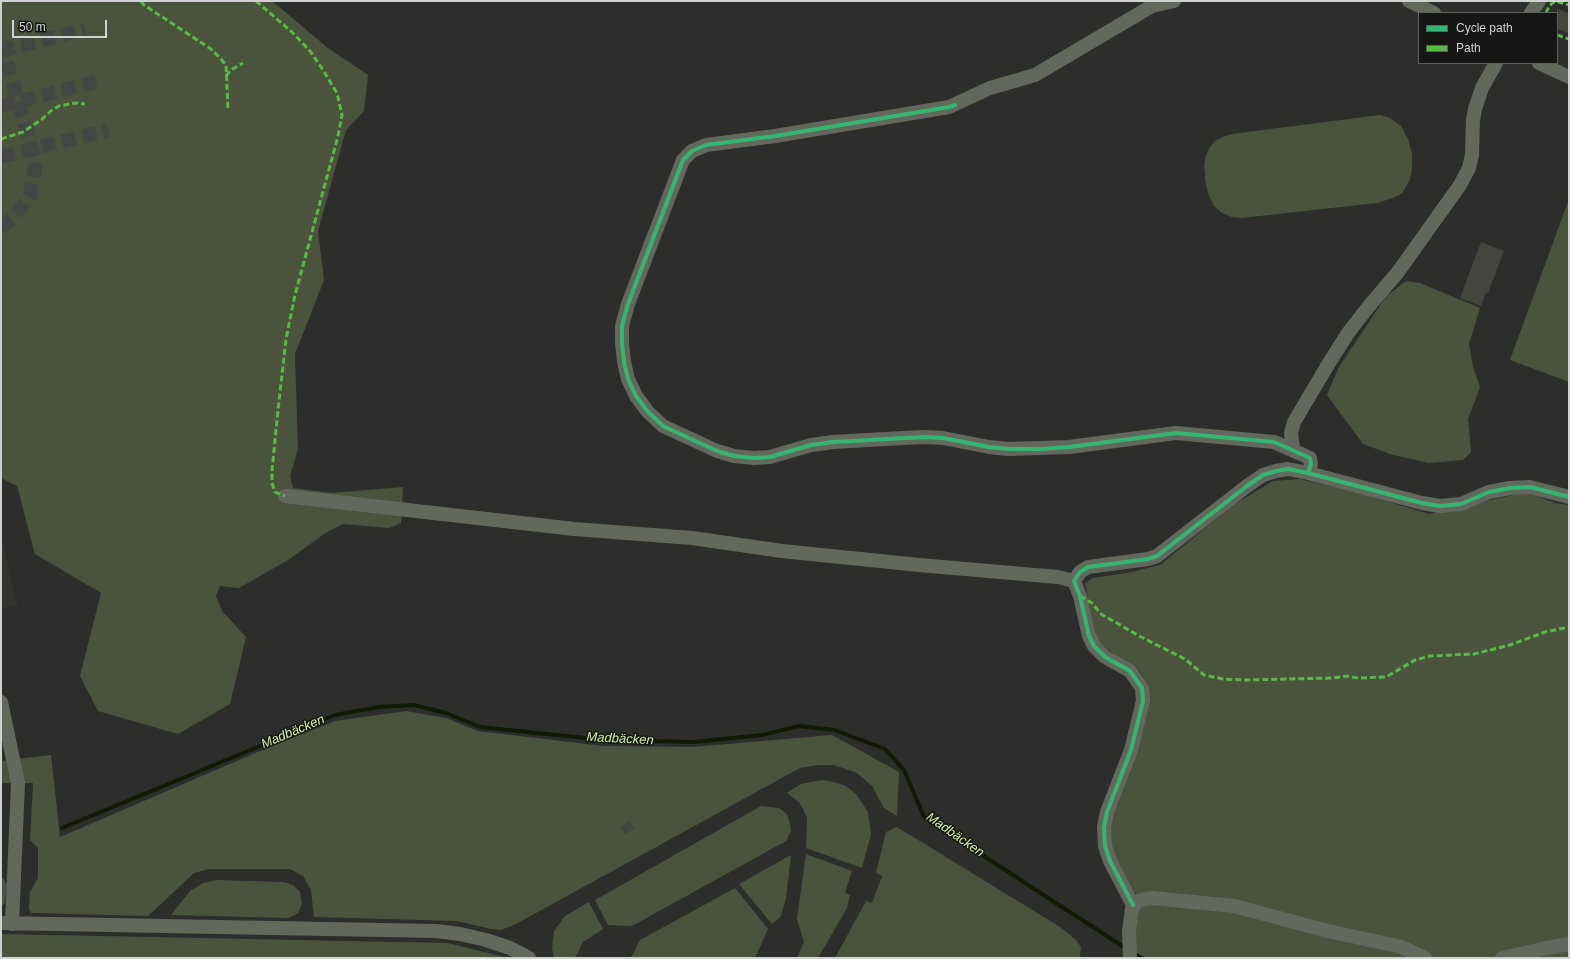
<!DOCTYPE html>
<meta charset="utf-8">
<style>
body{margin:0}
#map{position:relative;width:1570px;height:959px;overflow:hidden;background:#2d2e2c;font-family:Helvetica,sans-serif}
canvas{display:block}
.frame{position:absolute;inset:0;border:2px solid #d0d2cf;pointer-events:none}
.legend{position:absolute;left:1418px;top:12px;width:140px;height:52px;box-sizing:border-box;background:#161715;border:1px solid #60625f;margin:0;padding:5px 7px;list-style:none;font-size:12px;color:#d0d2cf}
.legend li{display:flex;align-items:center;gap:8px;height:20px}
.legend b{width:20px;border:1px solid #60625f}
.scale{position:absolute;left:12px;top:20px;width:95px;height:18px;box-sizing:border-box;border:2px solid #d0d2cf;border-top:0;padding-left:5px;font-size:12px;line-height:14px;white-space:nowrap;color:#d0d2cf;-webkit-text-stroke:3px #161715;paint-order:stroke}
</style>
<div id="map">
<canvas width="1570" height="959"></canvas>
<div class="frame"></div>
<ul class="legend">
<li><b style="height:5px;background:#33b770"></b>Cycle path</li>
<li><b style="height:5px;background:#58b947"></b>Path</li>
</ul>
<div class="scale">50 m</div>
</div>
<script>
const context = document.querySelector('canvas').getContext('2d');
context.lineJoin = 'round';
function paint(path, color) { context.fillStyle = color; context.fill(path, 'evenodd'); }
const poly = rows => new Path2D(rows.map(r => 'M' + r).join(''));
function stroke(path, color, width, dash) { context.strokeStyle = color; context.lineWidth = width; context.lineCap = dash ? 'butt' : 'round'; context.setLineDash(dash || []); context.stroke(path); }
function write(font, color, halo, rows, align = 'center') {
  context.font = font + ' Helvetica,sans-serif'; context.lineWidth = 3; context.setLineDash([]); context.textBaseline = 'middle'; context.strokeStyle = halo; context.fillStyle = color; for (const [text, x, y, turn = 0] of rows) {
    context.save(); context.translate(x, y); context.rotate((+turn || 0) * Math.PI / 180); context.textAlign = isNaN(turn) ? turn : align; if (halo) context.strokeText(text, 0, 0); context.fillText(text, 0, 0); context.restore();
  }
}
const built = poly([
 [1,536,17,606,1,610]
]);
const green = poly([
 [1,1,272,1,328,48,368,75,364,111,346,130,318,231,324,280,295,354,298,449,290,476,293,488,331,493,403,487,401,523,389,528,343,524,327,532,288,560,239,588,220,586,216,596,222,611,246,637,230,704,178,734,98,711,80,676,101,593,35,554,17,486,1,478],
 [1380,115,1390,118,1401,126,1408,139,1412,154,1412,170,1409,182,1402,193,1393,198,1377,203,1242,218,1232,217,1222,213,1214,206,1209,196,1206,185,1204,166,1206,155,1210,147,1215,141,1222,137,1232,134],
 [1569,199,1569,382,1510,360],
 [1406,281,1420,283,1480,308,1469,344,1473,367,1480,387,1468,419,1471,452,1463,460,1429,463,1393,455,1363,444,1327,395,1339,367,1383,301,1388,295],
 [1300,479,1363,494,1429,514,1526,492,1555,503,1569,505,1569,958,1135,958,1136,918,1142,901,1135,893,1117,863,1109,845,1109,820,1140,739,1148,710,1148,684,1138,669,1116,656,1098,641,1094,628,1085,583,1093,578,1127,573,1160,565,1235,504,1273,481],
 [406,711,446,718,478,731,603,746,693,747,832,735,899,772,897,816,884,808,872,786,857,773,834,765,818,765,800,768,516,924,501,930,491,929,457,921,314,917,311,890,303,876,290,869,209,869,194,873,148,916,31,913,29,909,30,892,38,878,38,848,30,840,33,783,1,783,1,761,51,755,60,837,267,748,335,721],
 [822,780,834,782,846,786,856,794,868,812,871,834,862,868,806,848,807,817,799,802,787,793,801,784],
 [761,806,779,808,787,814,790,823,791,831,786,841,632,926,608,925,595,900],
 [897,827,1060,927,1076,940,1081,947,1080,955,1081,958,835,958,866,901,872,903,882,876,876,873,886,832],
 [806,854,852,871,845,893,850,895,847,908,818,958,797,958,804,942,797,919],
 [791,855,786,899,781,916,772,924,739,884],
 [1,876,7,884,5,903,1,907],
 [217,880,283,882,293,885,300,892,302,904,298,913,289,918,171,915,190,891,203,883],
 [735,888,768,929,755,958,628,958,632,956,640,940],
 [589,902,603,929,583,942,575,958,554,958,552,949,554,931,565,916],
 [1,934,448,943,508,958,1,958]
]);
const stream = poly([
 [62,828,335,715,379,707,414,705,446,713,480,727,604,740,693,742,762,735,799,726,834,730,885,749,904,770,924,817,1122,946],
 [1136,955,1142,958]
]);
const building = poly([
 [1557,9,1569,13,1569,33,1557,29],
 [1481,242,1504,251,1488,293,1486,292,1481,306,1460,298],
 [630,821,634,829,625,834,621,826]
]);
const minorTunnel = poly([
 [1,42,36,163,30,196,13,218,1,228],
 [1,51,85,29],
 [1,106,99,81],
 [1,157,108,130]
]);
const minor = poly([
 [1174,1,1152,6,1035,75,990,88,949,107,775,136,706,145,692,151,683,160,628,304,622,326,622,343,624,362,628,379,636,396,648,412,663,426,717,451,734,456,754,458,770,457,811,445,833,442,903,438,925,437,943,438,989,447,1008,449,1069,447,1176,433,1274,442,1310,458,1311,464,1308,473],
 [1409,1,1434,13],
 [1531,13,1539,1],
 [1539,63,1569,77],
 [1294,451,1292,442,1291,433,1294,422,1329,363,1348,333,1369,306,1398,272,1460,185,1469,168,1472,155,1473,120,1475,109,1482,88,1496,63],
 [285,496,574,529,692,538,782,551,919,565,1058,577,1074,581],
 [1,702,18,783,12,924],
 [1133,905,1110,861,1105,846,1104,827,1107,812,1131,750,1143,701,1142,688,1130,671,1105,657,1094,646,1089,636,1080,596,1074,581,1080,572,1088,567,1148,559,1157,556,1247,486,1263,475,1276,471,1288,469,1308,473,1422,503,1440,506,1461,504,1489,492,1510,488,1530,487,1569,497],
 [1,923,436,931,460,934,486,940,510,948,529,958],
 [1130,958,1129,931,1132,909,1137,901,1152,898,1234,906,1328,931,1402,947,1425,958],
 [1502,958,1542,949,1569,944]
]);
const quiet = poly([
 [141,1,144,5,211,49,220,58,226,65,228,108],
 [256,1,292,32,310,51,323,70,337,93,342,115,338,136,295,295,286,339,278,410,272,471,272,483,275,492,285,496],
 [1546,13,1549,6,1555,1,1569,5],
 [1557,35,1569,39],
 [226,76,231,70,243,63],
 [1,139,23,132,41,120,52,110,59,106,75,103,85,104],
 [1080,596,1092,603,1101,614,1141,637,1185,659,1204,675,1223,679,1245,680,1332,678,1347,676,1358,678,1386,677,1415,660,1430,656,1474,654,1510,645,1545,632,1569,627]
]);
const cycleway = poly([
 [955,105,949,107,775,136,706,145,692,151,683,160,628,304,622,326,622,343,624,362,628,379,636,396,648,412,663,426,717,451,734,456,754,458,770,457,811,445,833,442,925,437,943,438,989,447,1008,449,1040,449,1069,447,1176,433,1274,442,1310,458,1311,464,1308,473],
 [1133,905,1110,861,1105,846,1104,827,1107,812,1131,750,1143,701,1142,688,1130,671,1105,657,1094,646,1089,636,1080,596,1074,581,1080,572,1088,567,1148,559,1157,556,1247,486,1263,475,1276,471,1288,469,1308,473,1422,503,1440,506,1461,504,1489,492,1510,488,1530,487,1569,497]
]);
const waterNames = [
 ["Madbäcken",293,732,-23],
 ["Madbäcken",620,739,3],
 ["Madbäcken",955,835,35]
];
paint(built, '#31352d');
paint(green, '#4a543c');
stroke(stream, '#101a04', 4);
paint(building, '#43463d');
stroke(minorTunnel, '#454744', 14, [14, 7]);
stroke(minor, '#63685c', 14);
stroke(quiet, '#58b947', 3, [6, 3]);
stroke(cycleway, '#33b770', 4);
write('italic 13px', '#d2f1a7', '#161715', waterNames);
</script>
